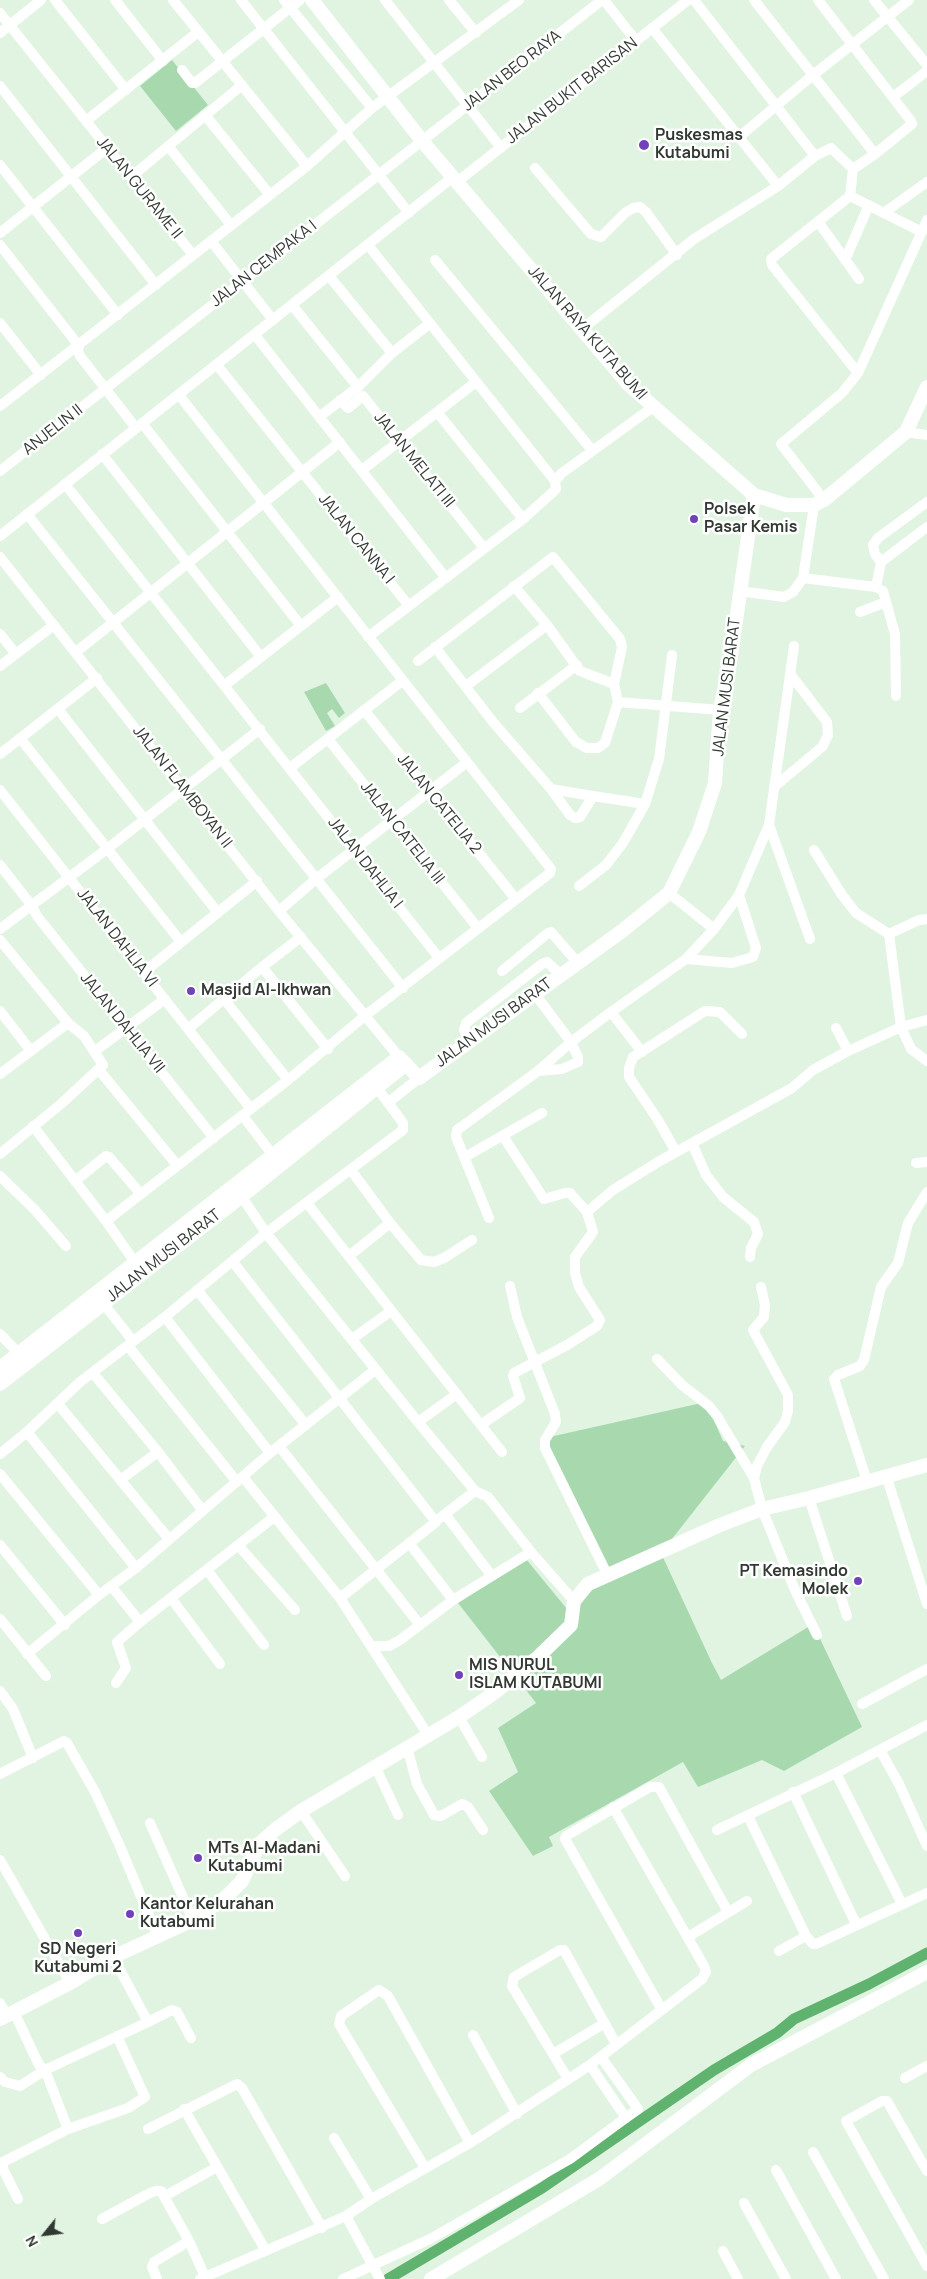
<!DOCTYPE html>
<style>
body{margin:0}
#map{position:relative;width:927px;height:2279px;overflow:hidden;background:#e1f4e2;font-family:Manrope,sans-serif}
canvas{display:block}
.north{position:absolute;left:20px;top:2209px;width:50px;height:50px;-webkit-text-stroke:4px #fff;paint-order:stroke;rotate:241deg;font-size:14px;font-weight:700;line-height:20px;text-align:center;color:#313932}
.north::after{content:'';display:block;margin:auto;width:18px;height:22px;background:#313932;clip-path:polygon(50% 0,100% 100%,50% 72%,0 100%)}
</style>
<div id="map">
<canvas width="927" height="2279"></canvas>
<div class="north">N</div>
</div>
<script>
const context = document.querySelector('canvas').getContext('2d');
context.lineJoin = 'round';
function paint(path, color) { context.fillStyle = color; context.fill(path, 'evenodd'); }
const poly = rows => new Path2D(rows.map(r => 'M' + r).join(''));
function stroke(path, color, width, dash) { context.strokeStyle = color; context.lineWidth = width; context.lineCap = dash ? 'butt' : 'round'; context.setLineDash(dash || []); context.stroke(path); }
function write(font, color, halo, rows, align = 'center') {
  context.font = font + ' Manrope,sans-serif'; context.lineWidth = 5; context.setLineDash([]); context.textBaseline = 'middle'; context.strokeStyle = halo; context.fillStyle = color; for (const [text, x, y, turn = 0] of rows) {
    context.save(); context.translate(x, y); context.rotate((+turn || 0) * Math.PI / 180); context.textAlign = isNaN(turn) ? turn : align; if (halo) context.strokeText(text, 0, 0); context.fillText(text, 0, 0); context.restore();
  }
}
const green = poly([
 [172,60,208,105,176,131,140,86],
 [326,683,345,713,339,718,332,709,327,713,335,726,326,731,304,692],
 [706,1402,723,1441,745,1446,661,1553,712,1663,721,1680,813,1624,862,1727,784,1771,762,1760,698,1787,683,1762,549,1837,553,1846,533,1856,489,1791,518,1772,498,1728,536,1703,458,1603,526,1559,567,1609,608,1576,545,1438]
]);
const canal = poly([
 [388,2279,542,2188,714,2070,777,2033,794,2019,869,1984,927,1953]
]);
const street = poly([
 [55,0,126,90],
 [115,0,163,61],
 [173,0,307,166],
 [241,0,409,213],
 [284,0,372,108],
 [385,0,501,148],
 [449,0,476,33],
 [604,0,636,41],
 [694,0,815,156],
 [754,0,875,154],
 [874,0,927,65],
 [0,13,193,255],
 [652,28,778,186],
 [0,33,41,0],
 [182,70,192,83,195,83,300,0],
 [0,86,156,285],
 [893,97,927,71],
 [205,115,270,195],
 [86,121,198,32],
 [739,137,813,75,909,0],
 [168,146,231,225],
 [0,165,118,315],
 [535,168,591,234,601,237,625,213,633,208,640,207,646,212,677,255],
 [131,177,242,85],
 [457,182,688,0],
 [850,196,853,169],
 [885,212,927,182],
 [819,223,859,279],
 [0,233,107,148],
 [211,241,273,320],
 [0,245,79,346],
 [368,245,555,481],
 [435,260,592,450],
 [845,260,869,205],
 [329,276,392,353],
 [292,305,358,387],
 [0,323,41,375],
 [581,330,694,239,778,186,815,156,831,148,853,169,875,154,912,124,911,121,818,0],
 [255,335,446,578],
 [79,346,78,351,80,356,136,428],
 [217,365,409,606],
 [858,373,772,265,771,259,850,196,922,232],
 [340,400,348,408,363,396,484,548],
 [0,406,307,166,372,108,519,0],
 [437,412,523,519],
 [319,417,358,387,392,353,429,324],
 [142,423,301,626],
 [906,432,927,435],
 [102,454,261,657],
 [362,470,476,382],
 [0,471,602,0],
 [65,484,439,958],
 [824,500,781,444,842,393,858,373,927,220],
 [27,514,403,988],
 [0,536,453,177],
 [0,557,279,911,399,1057],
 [881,562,875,554,873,545,878,538,927,502],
 [803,578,876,587,883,591,895,634,896,696],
 [514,586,547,625,580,671,614,684,618,702,605,743,598,748,587,748,576,742,538,693],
 [876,587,881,562,927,527],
 [739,591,784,597,793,592,803,578,814,505],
 [860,612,886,602],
 [0,634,16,654],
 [368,637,523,519,553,492,556,489,555,481,562,473,653,407],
 [435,647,493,722,551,789,570,815,575,818,580,817,593,796,551,789],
 [76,652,340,442],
 [418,661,553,557,620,639,622,647,614,684],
 [0,666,54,625],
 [225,685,338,597],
 [466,686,547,625],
 [618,702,720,710],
 [520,708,577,665],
 [58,709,218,913],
 [364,710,515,898],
 [20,738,181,942],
 [328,739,477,927],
 [0,754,97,678],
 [290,768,402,681],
 [774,787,822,747,828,735,827,722,791,675],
 [0,790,251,1109],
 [593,796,645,804,659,759,672,655],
 [769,825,810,939],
 [814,850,842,895,856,913,889,934],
 [0,865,32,906,37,916,214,1138],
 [579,886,606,865,623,843,645,804],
 [669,893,714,929],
 [279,911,316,879,466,763],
 [0,929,107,849,260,729],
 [889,934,901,1027,911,1049,927,1061],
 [889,934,919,920,927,919],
 [0,940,68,1023,84,1036,103,1065,61,1104,0,1154],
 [686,959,732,963,753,957,756,948,739,895],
 [262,967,328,1049],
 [502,971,548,933,551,932,577,962],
 [144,972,257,881],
 [535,994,571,1042,578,1057,578,1062,562,1069,538,1071],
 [224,999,288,1080],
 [0,1011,31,1051],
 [611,1012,686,959,714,929,739,895,769,825,794,646],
 [836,1028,848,1051],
 [188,1029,262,967,301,937],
 [470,1042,464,1030,466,1023,542,964,547,962,561,975],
 [95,1051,165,999],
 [99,1070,177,1165],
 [0,1074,68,1023],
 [389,1102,419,1078],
 [243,1116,272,1154],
 [33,1126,106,1221,134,1261],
 [503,1136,544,1199,565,1193,570,1193,587,1212,613,1190,658,1162,792,1088,813,1070,846,1052,901,1027,927,1020],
 [692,1143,706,1175,723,1197,754,1222,758,1234,751,1248,750,1257],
 [676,1152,658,1120,629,1077,629,1068,633,1057,705,1011,720,1012,742,1034],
 [465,1157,542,1113],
 [916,1163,927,1162],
 [351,1170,390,1223,421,1260,434,1262,444,1258,472,1240],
 [0,1176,35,1210,66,1246],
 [75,1181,106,1156,109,1157,140,1193],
 [238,1191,266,1233,418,1422,475,1491,488,1497,531,1552,574,1601],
 [307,1203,502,1452],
 [489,1218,456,1137,457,1130,538,1071,571,1042,611,1012,642,1052],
 [106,1221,288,1080,366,1015,550,873,551,869,179,395],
 [349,1256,390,1223],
 [233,1262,436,1522,340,1598],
 [510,1286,517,1317,555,1414,556,1422,545,1440,545,1448,608,1576],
 [761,1287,765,1305,764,1317,753,1330,788,1395,788,1411,785,1422,767,1447,757,1466,754,1478,762,1509,795,1590,817,1635],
 [197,1290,306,1425],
 [103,1303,133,1341],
 [165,1317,270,1453],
 [0,1334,23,1358],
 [352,1339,391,1311],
 [128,1346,237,1482],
 [657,1359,682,1385,709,1406,717,1416,754,1478],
 [93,1373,158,1452,203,1511],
 [58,1404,169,1539],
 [418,1422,457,1394],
 [482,1424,520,1398,513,1376,514,1373,567,1345,597,1326,600,1320,579,1287,575,1273,575,1257,593,1232,587,1212],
 [27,1432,136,1568],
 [279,1446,420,1625],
 [0,1454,27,1432,80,1382,165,1317,266,1233,403,1130,403,1123,378,1089],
 [0,1474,99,1595],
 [886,1475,927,1604],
 [243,1477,340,1598,428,1735],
 [120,1480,158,1452],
 [867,1481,834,1379,838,1375,860,1366,864,1360,881,1287,898,1263,908,1223,927,1192],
 [809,1498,847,1616],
 [445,1514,491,1575],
 [440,1518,475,1491],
 [409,1543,453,1600],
 [0,1545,65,1625],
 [238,1545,295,1610],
 [207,1570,264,1645],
 [112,1587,140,1622,117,1642,126,1668,116,1683],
 [171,1598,220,1664],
 [0,1619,46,1676],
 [140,1622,274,1517],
 [371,1646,389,1646,400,1640,453,1600,531,1552],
 [27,1654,99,1595,136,1568,270,1453,375,1370],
 [0,1691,13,1709,33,1758],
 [862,1704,927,1669],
 [459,1717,482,1757],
 [407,1747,417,1784,434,1815,441,1816,462,1804,468,1807,483,1830],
 [880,1750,899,1784,927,1846],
 [376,1768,398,1815],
 [836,1773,902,1904],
 [0,1774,64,1741,67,1743,95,1792,119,1844,158,1937],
 [793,1792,856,1924],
 [301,1811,345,1876],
 [748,1816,806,1936,813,1944,816,1944,927,1893],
 [150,1823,193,1920],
 [717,1830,836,1773,927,1725],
 [0,1860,70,1983],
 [688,1937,747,1901],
 [779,1951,806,1936],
 [0,2003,7,2015],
 [662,2010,565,1839,566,1836,650,1787,659,1787,728,1912],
 [14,2012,39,2065,45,2070,148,2022,113,1957],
 [148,2022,172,2010,177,2012,191,2038],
 [473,2035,517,2114],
 [553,2054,605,2023],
 [590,2065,626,2118],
 [0,2077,5,2082,20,2086,45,2070,68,2129],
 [905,2078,927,2066],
 [568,2079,512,1986,514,1977,560,1950,564,1950,616,2044],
 [184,2109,266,2251],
 [148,2129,237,2084,242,2088,322,2228],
 [334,2138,371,2199],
 [813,2152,884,2279],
 [425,2168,339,2024,341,2016,379,1990,388,1996,470,2143],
 [776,2170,836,2279],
 [927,2171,887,2101,882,2101,846,2121,927,2266],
 [165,2196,217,2167],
 [18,2199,3,2169,3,2162,68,2129,128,2108,145,2097,117,2036],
 [744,2203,786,2279],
 [102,2219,146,2195,155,2191,161,2191,189,2241,206,2279],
 [723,2251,738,2279],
 [157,2279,152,2267,154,2262,189,2241],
 [200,2279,346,2216],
 [343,2279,430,2239,570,2159,638,2109,601,2057],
 [380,2279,346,2216,371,2199,470,2143,590,2065,702,1979,706,1972,704,1966,613,1807]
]);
const secondary = poly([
 [312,0,423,142,628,384,754,495,786,505,814,505,824,500,906,432,927,387],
 [0,1368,399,1057,419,1078,622,931,669,893,699,832,715,783,720,710,731,656,754,495],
 [0,1384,242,1196,406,1064],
 [0,2019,70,1983,113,1957,193,1920,225,1898,242,1881,259,1844,276,1829,301,1811,459,1717,494,1693,537,1658,571,1625,574,1601,588,1584,720,1525,762,1509,809,1498,927,1465],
 [431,2279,599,2179,751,2065,927,1972]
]);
const markers = [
 [644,145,6,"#7141b9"],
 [694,519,5,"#7141b9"],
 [191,991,5,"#7141b9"],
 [858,1581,5,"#7141b9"],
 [459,1675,5,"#7141b9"],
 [198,1858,5,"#7141b9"],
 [130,1914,5,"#7141b9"],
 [78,1933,5,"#7141b9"]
];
const streetNames = [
 ["JALAN BEO RAYA",512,71,-38],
 ["JALAN BUKIT BARISAN",572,91,-38],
 ["JALAN GURAME II",139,188,51],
 ["JALAN CEMPAKA I",264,264,-38],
 ["JALAN RAYA KUTA BUMI",587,333,49],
 ["ANJELIN II",53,430,-38],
 ["JALAN MELATI III",414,460,51],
 ["JALAN CANNA I",356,539,51],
 ["JALAN MUSI BARAT",727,687,-83],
 ["JALAN FLAMBOYAN II",182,787,52],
 ["JALAN CATELIA 2",439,804,51],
 ["JALAN CATELIA III",402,833,52],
 ["JALAN DAHLIA I",365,863,52],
 ["JALAN DAHLIA VI",117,938,52],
 ["JALAN DAHLIA VII",122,1023,51],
 ["JALAN MUSI BARAT",494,1023,-36],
 ["JALAN MUSI BARAT",164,1256,-38]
];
const poiNames = [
 ["Puskesmas",655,136],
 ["Kutabumi",655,154],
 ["Polsek",704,510],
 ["Pasar Kemis",704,528],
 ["Masjid Al-Ikhwan",201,991],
 ["PT Kemasindo",848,1572,"right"],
 ["Molek",848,1590,"right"],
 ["MIS NURUL",469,1666],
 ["ISLAM KUTABUMI",469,1684],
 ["MTs Al-Madani",208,1849],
 ["Kutabumi",208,1867],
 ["Kantor Kelurahan",140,1905],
 ["Kutabumi",140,1923],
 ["SD Negeri",78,1950,"center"],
 ["Kutabumi 2",78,1968,"center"]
];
paint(green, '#a8d9ae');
stroke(canal, '#60b36f', 11);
stroke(street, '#fff', 10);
stroke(secondary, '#fff', 14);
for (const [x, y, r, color] of markers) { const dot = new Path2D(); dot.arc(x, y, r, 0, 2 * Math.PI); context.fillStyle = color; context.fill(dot); stroke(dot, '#fff', 2); }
write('16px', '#313932', '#fff', streetNames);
write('bold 16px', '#313932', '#fff', poiNames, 'left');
</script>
